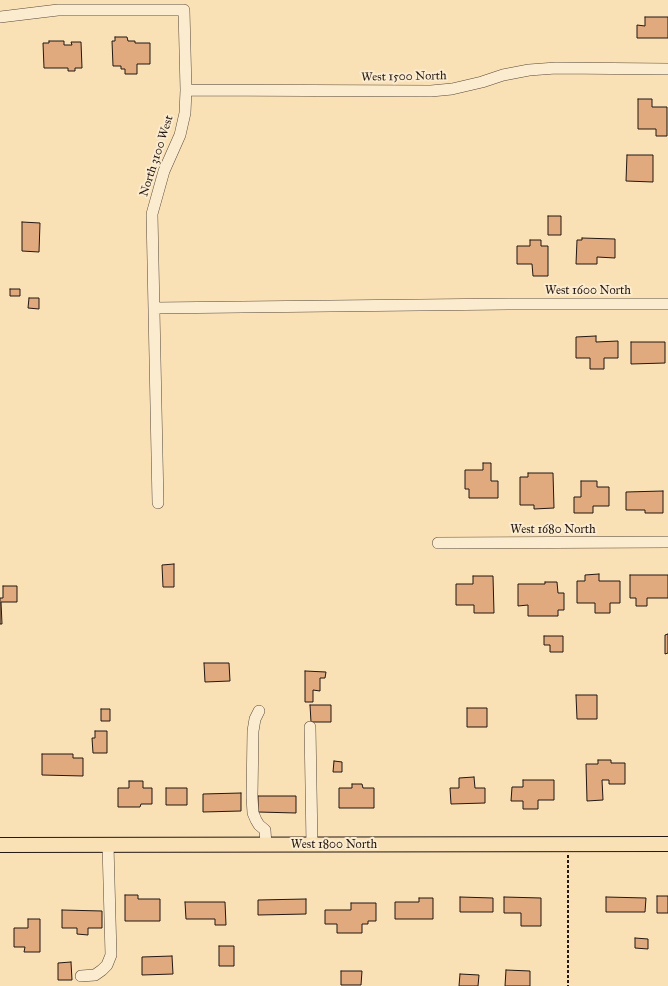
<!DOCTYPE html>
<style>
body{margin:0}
canvas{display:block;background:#f9e0b5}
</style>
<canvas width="668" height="986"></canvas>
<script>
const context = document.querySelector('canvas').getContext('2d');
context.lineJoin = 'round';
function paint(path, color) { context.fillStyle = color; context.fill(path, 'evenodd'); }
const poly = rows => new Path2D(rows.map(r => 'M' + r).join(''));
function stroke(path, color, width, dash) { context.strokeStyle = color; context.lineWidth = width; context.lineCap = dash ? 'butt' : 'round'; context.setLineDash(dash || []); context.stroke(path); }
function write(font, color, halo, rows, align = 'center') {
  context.font = font + ' "IM FELL Great Primer",serif'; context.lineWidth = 4; context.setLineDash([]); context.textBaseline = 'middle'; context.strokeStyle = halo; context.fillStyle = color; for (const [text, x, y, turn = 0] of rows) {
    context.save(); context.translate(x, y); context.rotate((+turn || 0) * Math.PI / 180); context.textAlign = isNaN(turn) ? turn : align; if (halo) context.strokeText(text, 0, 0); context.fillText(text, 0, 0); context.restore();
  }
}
const building = poly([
 [645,17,668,17,668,38,637,38,637,25,645,26,645,17],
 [115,37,127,37,128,41,135,41,135,43,150,43,150,64,137,64,137,74,125,74,125,69,121,69,121,66,113,66,112,41,115,41,115,37],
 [49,41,64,41,64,45,72,45,71,42,81,42,82,68,75,68,75,71,68,71,68,68,44,68,43,43,49,43,49,41],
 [638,99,652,99,652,107,667,107,667,136,656,136,656,129,638,129,638,99],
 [627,155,653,155,653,182,626,181,627,155],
 [548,216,561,216,561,235,548,235,548,216],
 [22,222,40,223,39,252,22,251,22,222],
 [582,238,615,239,615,258,597,257,597,264,576,264,577,240,582,240,582,238],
 [530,240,541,240,541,246,548,246,548,276,533,276,532,264,517,264,517,246,530,246,530,240],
 [10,289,20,289,20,296,10,296,10,289],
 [29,298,39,298,39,309,28,308,29,298],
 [596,336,596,342,618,341,618,358,604,358,604,369,590,369,590,358,576,358,576,337,596,336],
 [631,342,665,342,665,363,631,364,631,342],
 [483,463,491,463,491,481,498,481,498,498,469,498,469,489,465,489,465,470,483,470,483,463],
 [528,473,553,473,554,508,534,509,534,505,520,505,520,477,528,477,528,473],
 [581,481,597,481,597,487,609,487,609,506,593,506,593,513,574,513,574,497,581,497,581,481],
 [663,491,663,513,645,513,645,510,626,510,626,492,663,491],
 [174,564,174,587,163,587,162,565,174,564],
 [599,574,599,581,620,581,620,603,610,603,610,613,595,613,595,603,577,603,577,581,585,581,585,575,599,574],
 [630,575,668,575,668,598,647,598,647,606,636,606,636,598,630,598,630,575],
 [473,576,493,576,494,613,474,613,474,605,456,605,456,584,473,584,473,576],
 [545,582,557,582,558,593,564,593,564,610,558,610,558,616,528,616,528,605,518,606,518,584,545,584,545,582],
 [3,586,17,586,17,602,1,602,2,624,0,624,0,598,3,598,3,586],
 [668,634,668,653,665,654,665,635,668,634],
 [544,636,563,636,563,652,550,652,550,645,544,645,544,636],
 [204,663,229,663,230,681,205,682,204,663],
 [305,671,326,672,325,678,320,678,320,691,313,690,313,702,305,702,305,671],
 [576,695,597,695,597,719,577,719,576,695],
 [310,705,331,705,331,722,311,722,310,705],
 [467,708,487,708,487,727,467,727,467,708],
 [101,709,110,709,110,721,101,721,101,709],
 [95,731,107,731,107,753,93,753,92,738,95,738,95,731],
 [42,754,73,754,73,758,83,758,83,776,42,775,42,754],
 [598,760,611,760,611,763,625,763,625,784,609,784,609,780,602,780,603,800,587,801,586,764,598,764,598,760],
 [334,761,342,762,342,772,333,772,334,761],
 [474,777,475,788,485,788,485,803,451,804,450,788,459,788,459,778,474,777],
 [523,780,554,780,554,800,538,800,538,809,523,809,523,801,511,801,512,787,523,787,523,780],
 [129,781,143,781,143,788,152,788,152,804,141,804,140,807,118,807,118,788,129,788,129,781],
 [352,784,362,784,363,788,374,788,374,808,339,808,339,788,352,788,352,784],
 [166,788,187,788,187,805,166,805,166,788],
 [241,793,241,811,203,812,203,794,241,793],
 [258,796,296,796,296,813,258,812,258,796],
 [125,895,138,895,138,899,160,899,160,921,125,921,125,895],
 [657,896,668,896,668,913,657,913,657,896],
 [460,897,493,898,493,912,460,912,460,897],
 [504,897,541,898,541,926,521,926,521,913,504,913,504,897],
 [606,897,646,898,645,912,606,912,606,897],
 [419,898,433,898,433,919,395,919,395,902,419,902,419,898],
 [306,899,306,914,258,915,258,900,306,899],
 [185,902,225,902,226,925,215,925,215,919,186,919,185,902],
 [351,903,376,903,376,921,368,921,368,924,362,924,362,933,337,933,337,924,325,924,325,910,351,910,351,903],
 [62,910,102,911,102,928,88,928,88,935,77,934,77,928,62,928,62,910],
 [28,919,40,919,40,952,24,952,25,947,14,947,14,928,28,928,28,919],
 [635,938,648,939,648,949,635,948,635,938],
 [219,946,234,946,234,966,219,966,219,946],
 [172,956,173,974,142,975,142,957,172,956],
 [71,962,72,980,58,980,58,963,71,962],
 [506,970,530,971,530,986,505,986,506,970],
 [341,971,362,971,361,985,341,985,341,971],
 [460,974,479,975,478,986,459,986,460,974]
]);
const path = poly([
 [568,855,568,986]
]);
const minor = poly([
 [0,17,58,10,184,10,186,90,185,113,180,135,164,171,152,214,158,503],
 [186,90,431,91,452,89,482,82,503,75,529,70,556,68,668,69],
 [154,308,508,304,668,304],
 [438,543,668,542],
 [259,711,255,719,253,731,252,797,253,813,256,820,259,825,265,830,266,845],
 [310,727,312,845],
 [81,976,95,975,102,970,107,965,111,955,108,845]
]);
const major = poly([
 [0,845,668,844]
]);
const streetNames = [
 ["West 1500 North",404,77,-1],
 ["North 3100 West",157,156,-72],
 ["West 1600 North",588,291],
 ["West 1680 North",553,530],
 ["West 1800 North",334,845]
];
paint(building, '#e0a97e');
stroke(building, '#231812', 1);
stroke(minor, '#584a3b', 12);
stroke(major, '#231812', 16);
stroke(path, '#231812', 2, [3, 2]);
stroke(minor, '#fbebcf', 11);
stroke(major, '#f9e0b5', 14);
write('12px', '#231812', '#fbebcf', streetNames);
</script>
